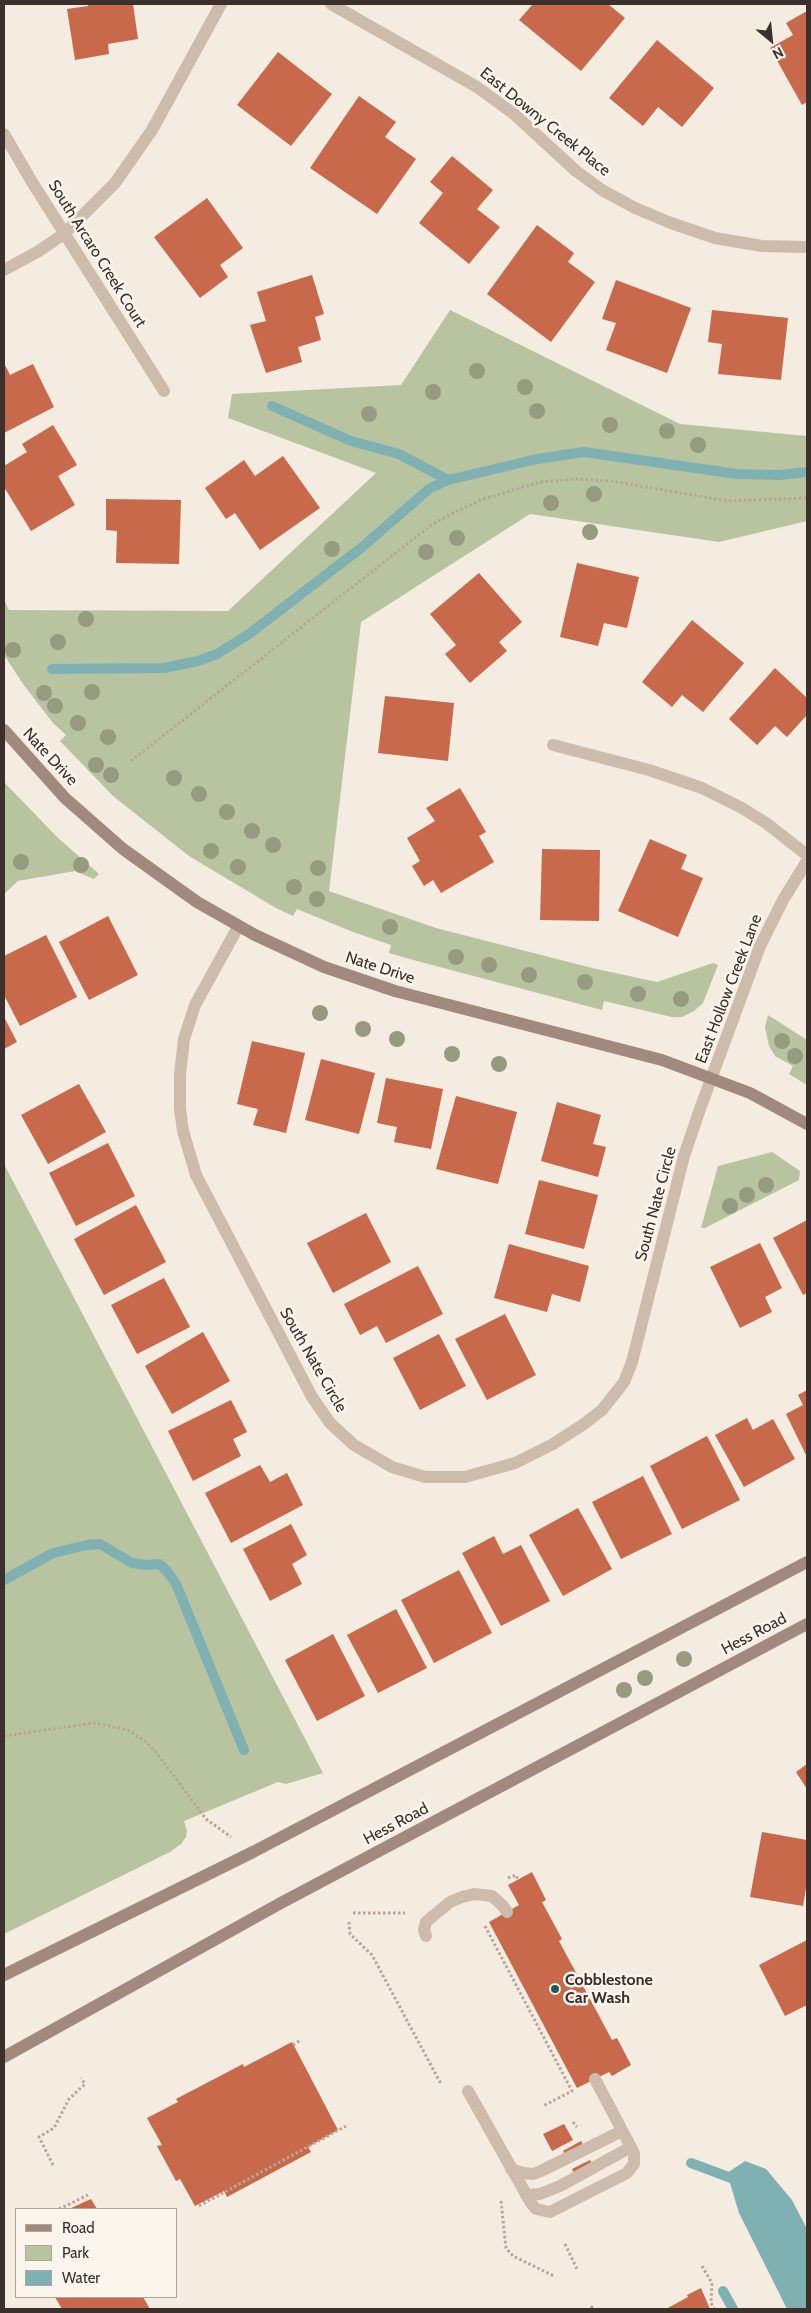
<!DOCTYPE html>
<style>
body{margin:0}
#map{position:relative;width:811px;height:2313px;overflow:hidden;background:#f4ebe1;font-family:Cabin,sans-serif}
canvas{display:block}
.frame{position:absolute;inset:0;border:5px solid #3b302b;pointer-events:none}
.legend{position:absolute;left:15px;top:2208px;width:162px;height:90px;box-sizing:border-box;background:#fbf5ee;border:1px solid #aea6a0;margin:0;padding:6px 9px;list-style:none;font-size:15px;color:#3b302b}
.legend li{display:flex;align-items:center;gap:10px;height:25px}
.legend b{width:25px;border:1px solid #aea6a0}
.north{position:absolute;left:746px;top:15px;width:50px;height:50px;-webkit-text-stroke:4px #fbf5ee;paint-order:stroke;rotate:152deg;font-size:14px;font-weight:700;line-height:20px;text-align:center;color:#3b302b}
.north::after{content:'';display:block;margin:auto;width:18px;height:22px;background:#3b302b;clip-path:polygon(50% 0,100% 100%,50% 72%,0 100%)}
</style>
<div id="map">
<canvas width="811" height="2313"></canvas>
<div class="frame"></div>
<ul class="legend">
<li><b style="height:6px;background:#a18a7d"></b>Road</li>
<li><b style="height:14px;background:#b8c4a0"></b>Park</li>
<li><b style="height:14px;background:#7fb0b2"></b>Water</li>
</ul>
<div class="north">N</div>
</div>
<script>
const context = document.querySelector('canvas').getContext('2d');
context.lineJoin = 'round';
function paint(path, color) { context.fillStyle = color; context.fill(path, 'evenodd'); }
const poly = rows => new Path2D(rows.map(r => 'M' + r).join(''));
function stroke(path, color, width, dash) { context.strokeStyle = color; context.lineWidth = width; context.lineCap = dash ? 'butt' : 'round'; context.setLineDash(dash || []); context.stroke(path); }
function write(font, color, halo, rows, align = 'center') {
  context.font = font + ' Cabin,sans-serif'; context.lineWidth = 5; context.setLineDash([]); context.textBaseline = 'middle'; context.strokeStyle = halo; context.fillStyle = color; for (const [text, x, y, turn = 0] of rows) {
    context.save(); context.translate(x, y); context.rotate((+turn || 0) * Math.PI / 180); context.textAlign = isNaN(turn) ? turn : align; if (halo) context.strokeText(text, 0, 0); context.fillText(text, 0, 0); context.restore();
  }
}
const green = poly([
 [450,310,680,424,807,436,807,521,719,542,530,514,361,622,329,891,436,928,592,968,657,982,713,963,718,965,703,1003,694,1011,682,1017,672,1017,604,1001,602,1010,417,961,389,953,391,945,353,932,297,909,293,916,276,908,189,856,113,796,60,741,66,735,53,723,23,684,4,655,4,600,9,610,228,611,376,473,228,418,232,394,401,385],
 [4,782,57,837,99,874,94,879,75,871,18,881,4,894],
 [768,1015,807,1040,807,1085,789,1074,793,1066,775,1056,769,1046,765,1027],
 [772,1152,800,1171,799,1180,705,1228,701,1228,718,1166],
 [4,1164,323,1773,286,1784,278,1782,184,1821,187,1831,186,1837,181,1844,170,1852,4,1934]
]);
const water = poly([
 [745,2161,766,2169,792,2200,807,2229,807,2309,787,2309,739,2213,727,2173]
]);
const stream = poly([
 [272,406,351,441,399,454,448,480],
 [52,669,164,668,198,661,217,654,249,634,361,548,429,489,448,480,537,459,584,452,737,474,780,475,807,472],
 [4,1580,53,1553,87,1545,100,1544,132,1563,147,1565,159,1564,167,1571,176,1584,244,1750],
 [691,2163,739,2181],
 [723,2291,733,2309]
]);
const building = poly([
 [88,4,133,4,138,39,108,44,109,54,75,60,67,9,88,6],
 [533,4,608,4,625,18,581,71,519,20],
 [807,11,807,102,802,105,770,48,793,35,786,23],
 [657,40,714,88,682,127,658,107,643,126,609,98],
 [278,52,332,94,291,146,237,105],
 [359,96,396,122,385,137,416,159,377,214,310,168],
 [452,156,493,190,477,209,500,227,469,264,419,223,443,193,430,182],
 [207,198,243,248,220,265,228,277,200,298,154,237],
 [537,225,574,253,568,262,595,282,551,342,487,294],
 [312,275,324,314,315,317,321,340,298,347,302,362,266,373,250,325,266,321,257,292],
 [616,280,691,308,667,373,606,350,616,323,602,319],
 [712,310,788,318,781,380,718,374,722,344,708,342],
 [4,363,10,375,33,364,54,407,4,433],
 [53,425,77,465,58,476,75,505,31,531,4,487,4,466,27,452,22,444],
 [283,456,320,508,260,550,235,513,226,519,205,488,244,460,255,476],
 [106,499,181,500,179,564,116,563,117,531,106,530],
 [577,563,639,577,627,628,604,623,598,646,560,637],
 [479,573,522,622,499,642,507,651,470,683,445,654,456,645,430,614],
 [692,620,744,663,703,712,682,695,672,707,642,682],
 [775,668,807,698,807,715,787,737,775,726,757,745,729,719],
 [385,696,454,703,448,761,378,753],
 [460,788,486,832,479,836,494,862,441,893,433,880,424,886,412,866,420,861,407,838,435,821,426,808],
 [650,839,687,855,681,869,703,878,678,937,618,911],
 [542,849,600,850,599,921,540,920],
 [108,916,138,975,89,1000,59,942],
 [46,935,77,997,20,1026,4,995,4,956],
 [4,1017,17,1042,4,1049],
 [252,1041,305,1053,286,1133,253,1125,258,1109,237,1104],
 [321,1059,375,1073,359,1134,305,1120],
 [386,1078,443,1089,431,1149,394,1142,397,1127,377,1123],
 [79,1084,106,1132,48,1164,21,1115],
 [456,1096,517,1112,498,1184,436,1169],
 [557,1102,601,1115,593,1144,606,1147,598,1177,541,1161],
 [108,1143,135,1196,76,1226,49,1173],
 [539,1180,598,1195,584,1249,525,1234],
 [136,1205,166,1262,104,1295,74,1239],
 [366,1213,391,1262,333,1293,307,1243],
 [807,1220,807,1293,803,1295,773,1238],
 [760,1243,782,1288,765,1297,772,1312,740,1328,710,1267],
 [509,1244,589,1266,580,1302,552,1294,547,1312,494,1298],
 [418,1266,443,1314,386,1343,377,1326,360,1335,344,1304],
 [164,1278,190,1327,137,1354,111,1305],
 [505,1314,536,1375,487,1400,455,1339],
 [203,1332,230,1381,172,1414,145,1366],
 [439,1334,466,1386,420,1410,393,1358],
 [807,1390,807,1457,786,1414,803,1405,798,1395],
 [231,1400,247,1432,233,1439,241,1456,193,1481,168,1431],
 [747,1418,753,1430,773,1419,795,1459,744,1487,715,1435],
 [707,1436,740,1500,682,1529,650,1466],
 [260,1465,270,1482,287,1473,303,1505,231,1543,205,1493],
 [643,1476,672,1534,621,1559,592,1502],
 [578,1508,612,1569,563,1596,529,1535],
 [291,1524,307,1555,292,1564,302,1584,270,1601,243,1549],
 [494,1536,503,1554,521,1545,550,1601,501,1626,462,1553],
 [459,1570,492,1633,434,1663,401,1600],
 [396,1609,427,1668,378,1693,347,1635],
 [333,1634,365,1696,317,1721,285,1660],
 [807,1764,807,1789,796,1772],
 [762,1832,807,1840,807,1882,803,1906,750,1897],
 [532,1872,546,1900,542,1902,562,1939,559,1941,612,2040,617,2038,631,2065,612,2076,609,2072,577,2088,489,1922,519,1905,508,1885],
 [807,1940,807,2005,785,2016,759,1965],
 [292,2042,338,2130,308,2147,311,2152,227,2197,224,2191,195,2206,180,2179,176,2181,157,2146,162,2145,147,2118,178,2102,176,2099,243,2064,244,2067],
 [564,2124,573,2140,552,2151,543,2134],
 [581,2141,587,2153,569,2163,563,2151],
 [590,2160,597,2172,579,2182,572,2169],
 [91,2199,97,2209,69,2209],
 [701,2288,710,2309,666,2309,688,2297,687,2295],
 [55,2297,143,2297,150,2309,62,2309]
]);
const path = poly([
 [131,761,430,526,449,515,483,499,540,482,576,479,611,481,728,501,807,498],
 [4,1736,94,1723,128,1730,145,1741,155,1751,206,1819,231,1837],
 [508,1878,516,1875,518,1880],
 [353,1913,405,1913],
 [349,1922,350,1934,372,1955,441,2084],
 [485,1926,572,2091,543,2106],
 [293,2045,301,2040],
 [573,2122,577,2127],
 [53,2165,39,2137,54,2128,69,2099,85,2084,81,2078],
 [501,2201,506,2248,513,2256,554,2276],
 [199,2206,346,2126],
 [59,2209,88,2195],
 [565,2244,577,2269],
 [702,2266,712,2283,711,2303,714,2309],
 [591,2306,593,2309]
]);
const lane = poly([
 [426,1936,424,1930,426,1922,450,1902,462,1897,474,1894,492,1896,503,1906,507,1912],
 [468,2091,531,2203,536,2209,550,2212,627,2173,634,2164,634,2153,595,2079],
 [511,2169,523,2173,533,2174,541,2171,622,2131],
 [526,2195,540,2194,560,2186,631,2147]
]);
const street = poly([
 [331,4,477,87,514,114,576,171,602,190,635,208,671,223,715,238,762,246,807,247],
 [4,134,32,182,164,391],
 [4,270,39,251,65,233,115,183,152,130,221,4],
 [553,745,649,770,702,788,742,808,766,823,807,855],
 [238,927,195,1005,184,1039,180,1074,180,1109,183,1131,196,1175,312,1397,330,1423,354,1445,392,1467,425,1477,465,1477,515,1463,553,1444,584,1424,602,1410,624,1382,632,1362,684,1156,700,1109,760,946,783,900,807,861]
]);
const secondary = poly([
 [4,730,65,798,123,849,197,902,255,935,324,967,395,991,662,1060,750,1093,807,1124],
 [4,1975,253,1852,807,1562],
 [4,2057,279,1904,807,1624]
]);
const trees = [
 [477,371],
 [525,387],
 [433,392],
 [537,411],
 [369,414],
 [610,425],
 [667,431],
 [698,445],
 [594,494],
 [551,503],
 [590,532],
 [457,538],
 [332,549],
 [426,552],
 [86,619],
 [58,642],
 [13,650],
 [92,692],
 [44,693],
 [55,706],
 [78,723],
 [108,737],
 [96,765],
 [111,775],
 [174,778],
 [199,794],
 [227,812],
 [252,831],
 [273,845],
 [211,851],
 [21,862],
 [81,865],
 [238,867],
 [318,868],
 [294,887],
 [317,899],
 [390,927],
 [456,957],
 [489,965],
 [529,975],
 [585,982],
 [638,994],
 [681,999],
 [320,1013],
 [363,1029],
 [397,1039],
 [782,1041],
 [452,1054],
 [795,1056],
 [499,1064],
 [766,1185],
 [747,1195],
 [730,1206],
 [684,1659],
 [645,1678],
 [624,1690]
];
const markers = [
 [555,1989,5,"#1f5a5e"]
];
const streetNames = [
 ["East Downy Creek Place",545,122,39],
 ["South Arcaro Creek Court",97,254,58],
 ["Nate Drive",50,757,47],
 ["Nate Drive",380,968,18],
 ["East Hollow Creek Lane",729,989,-69],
 ["South Nate Circle",656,1204,-75],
 ["South Nate Circle",313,1360,60],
 ["Hess Road",754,1634,-28],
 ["Hess Road",396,1824,-28]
];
const poiNames = [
 ["Cobblestone",565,1980],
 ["Car Wash",565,1998]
];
paint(green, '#b8c4a0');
paint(water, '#7fb0b2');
stroke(stream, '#7fb0b2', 10);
paint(building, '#c8694b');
stroke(path, '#b9a596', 3, [2.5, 2.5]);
stroke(lane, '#cdbbac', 12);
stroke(street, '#cdbbac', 12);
stroke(secondary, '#a18a7d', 12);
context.fillStyle = '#969b7f';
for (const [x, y] of trees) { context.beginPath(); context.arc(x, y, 8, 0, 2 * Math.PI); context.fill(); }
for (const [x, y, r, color] of markers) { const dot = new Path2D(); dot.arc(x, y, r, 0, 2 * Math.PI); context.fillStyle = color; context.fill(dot); stroke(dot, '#fbf5ee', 2); }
write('16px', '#3b302b', '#fbf5ee', streetNames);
write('bold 16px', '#3b302b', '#fbf5ee', poiNames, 'left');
</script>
